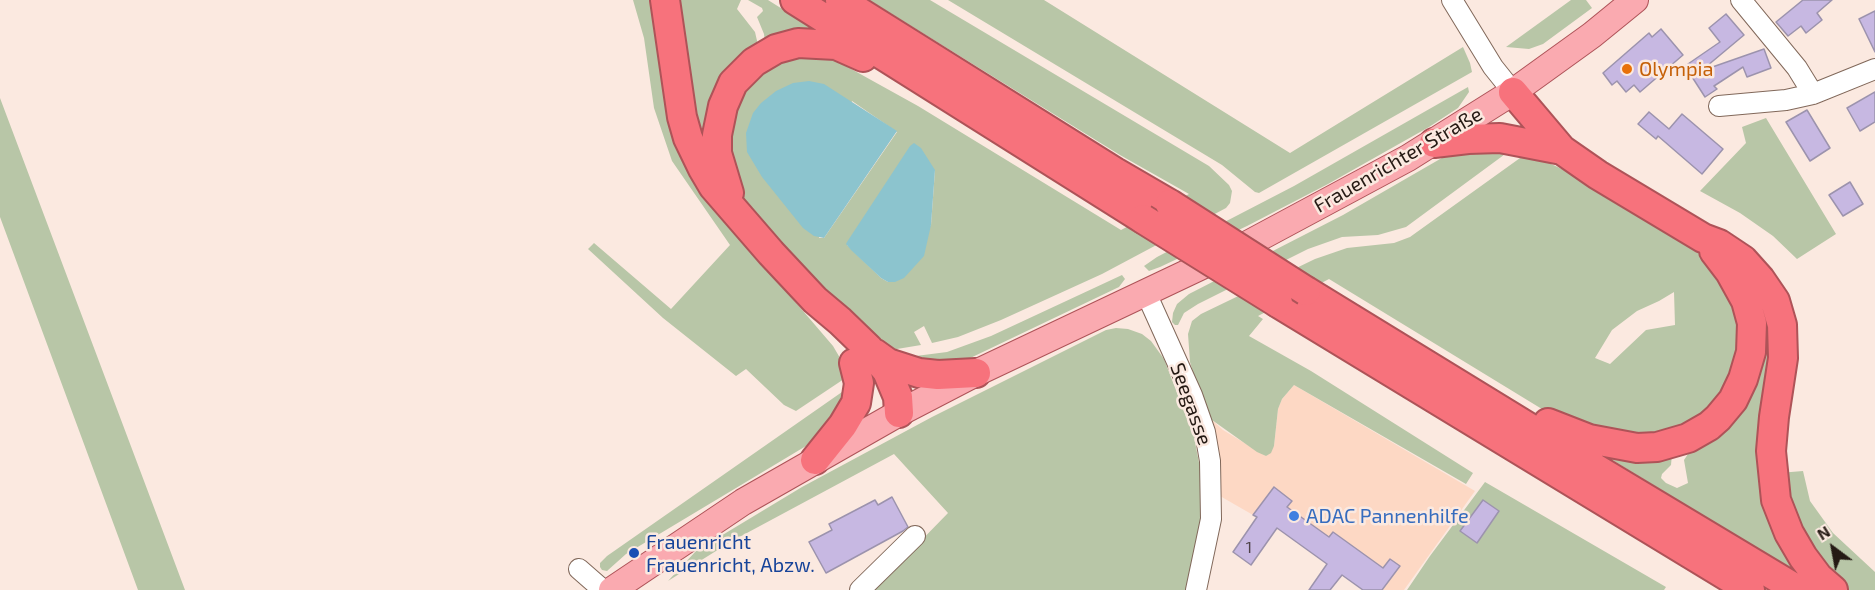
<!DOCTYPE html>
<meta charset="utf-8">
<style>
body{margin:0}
#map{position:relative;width:1875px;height:590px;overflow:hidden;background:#fbe9e0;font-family:"Exo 2",sans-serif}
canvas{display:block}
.north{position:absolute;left:1803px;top:518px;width:60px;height:60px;-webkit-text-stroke:4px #fbe9e0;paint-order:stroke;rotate:328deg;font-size:16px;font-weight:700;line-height:24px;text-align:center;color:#251a14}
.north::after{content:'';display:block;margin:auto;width:21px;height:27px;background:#251a14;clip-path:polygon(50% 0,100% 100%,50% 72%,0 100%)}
</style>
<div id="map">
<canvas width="1875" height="590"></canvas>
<div class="north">N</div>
</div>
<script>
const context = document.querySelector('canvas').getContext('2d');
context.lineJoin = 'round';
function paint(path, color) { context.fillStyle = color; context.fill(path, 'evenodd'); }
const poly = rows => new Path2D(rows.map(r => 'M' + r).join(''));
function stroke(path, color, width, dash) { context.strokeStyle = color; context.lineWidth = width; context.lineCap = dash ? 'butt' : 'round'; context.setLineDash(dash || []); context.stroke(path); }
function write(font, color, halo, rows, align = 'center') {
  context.font = font + ' "Exo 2",sans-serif'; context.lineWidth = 5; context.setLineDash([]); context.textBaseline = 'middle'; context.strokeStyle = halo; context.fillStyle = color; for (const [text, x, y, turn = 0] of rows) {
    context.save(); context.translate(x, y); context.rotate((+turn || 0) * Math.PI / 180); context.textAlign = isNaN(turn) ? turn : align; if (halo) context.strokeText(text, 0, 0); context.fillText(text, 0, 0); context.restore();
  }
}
const built = poly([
 [1294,385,1475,491,1404,590,1363,590,1274,526,1271,528,1253,515,1220,496,1212,420,1223,430,1266,456,1274,446,1278,409,1282,399]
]);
const green = poly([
 [633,0,657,0,667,62,750,249,833,346,850,375,796,411,784,405,746,369,736,376,663,318,588,249,594,243,671,309,730,245,672,161,654,108,644,38],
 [674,0,741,0,737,9,755,32,758,45,702,148],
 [748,0,768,0,830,39,765,43,764,34,757,17,763,11,762,8],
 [869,0,930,0,1209,166,1229,185,1232,191,1230,203,1226,208,1102,274,1001,320,958,337,932,343,924,326,914,332,921,345,891,350,840,311,741,197,726,126,750,80,777,64,806,56,844,60,844,65,918,106,1121,230,1189,194,1120,155],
 [852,101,897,132,824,238,819,238],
 [935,170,931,225,888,282,881,278,847,245],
 [948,0,1044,0,1290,153,1463,47,1470,63,1472,72,1259,193,1255,192,1222,165],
 [1571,0,1586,0,1592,8,1543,44,1529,49,1506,47],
 [1468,87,1469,92,1458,108,1429,127,1328,184,1247,226,1160,267,1149,271,1144,266,1157,257,1294,186],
 [0,98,185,590,138,590,0,217],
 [1766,118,1836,234,1797,259,1773,236,1740,213,1700,191,1746,143,1742,127],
 [1512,149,1406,227,1378,235,1342,237,1308,249,1198,304,1184,313,1178,325,1175,325,1172,322,1173,313,1177,304,1189,294,1343,215,1447,155],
 [1527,153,1586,180,1692,245,1713,264,1742,324,1735,374,1707,416,1650,438,1555,417,1329,279,1258,316,1263,319,1249,336,1311,371,1473,473,1466,484,1294,385,1282,399,1278,409,1274,446,1271,453,1266,456,1257,452,1212,420,1196,382,1190,362,1188,334,1192,321,1201,314,1315,259,1347,248,1394,243,1410,237],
 [1674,292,1675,325,1646,330,1610,364,1595,358,1612,330,1637,311,1659,301],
 [1122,275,1125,279,1119,287,964,361,950,364,908,357,947,352,991,336],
 [1757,292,1772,341,1762,445,1802,576,1596,450,1672,454,1671,465,1662,474,1661,478,1666,483,1677,488,1688,483,1684,460,1694,445,1727,423],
 [1116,328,1128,329,1142,334,1151,341,1164,359,1194,437,1201,473,1204,503,1187,590,873,590,948,513,894,454,732,541,668,581,696,551,802,487,932,417,1106,330],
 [852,385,852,392,816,440,626,554,607,571,602,570,600,567,600,563,607,556],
 [1803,471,1810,501,1833,533,1875,572,1875,590,1845,590,1818,565,1779,473],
 [1485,482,1666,587,1664,590,1407,590,1430,556]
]);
const water = poly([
 [809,81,824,84,897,131,824,238,814,236,803,228,762,177,747,152,746,133,753,113,761,103,776,91,793,83],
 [914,143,921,148,935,170,931,225,924,256,904,278,895,282,888,282,881,278,851,250,846,244,847,242,910,146]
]);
const building = poly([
 [1803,0,1832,0,1817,13,1822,20,1806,33,1801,26,1788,36,1776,22,1803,0],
 [1875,11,1875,52,1859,19,1875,11],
 [1726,14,1744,35,1701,71,1764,49,1771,68,1747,77,1743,67,1714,86,1717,89,1705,97,1685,66,1720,42,1709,28,1726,14],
 [1661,29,1683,55,1640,92,1634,85,1626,92,1617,81,1612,85,1603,73,1649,33,1652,37,1661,29],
 [1875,92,1875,122,1860,131,1847,108,1875,92],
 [1807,110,1830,148,1810,161,1786,122,1807,110],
 [1649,112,1669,129,1682,114,1723,149,1702,174,1658,136,1656,139,1638,124,1649,112],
 [1850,182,1863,204,1843,216,1829,195,1850,182],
 [1274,487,1292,501,1287,507,1329,537,1333,532,1383,568,1390,559,1400,566,1382,590,1363,590,1342,575,1330,590,1309,590,1327,564,1277,528,1251,565,1233,552,1257,517,1253,515,1274,487],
 [892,497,908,527,903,531,826,573,809,542,832,530,829,524,875,500,878,505,892,497],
 [1483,500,1499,511,1477,543,1460,531,1483,500]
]);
const minor = poly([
 [1452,0,1493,67,1513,92],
 [1741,0,1797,68,1813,94],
 [1719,106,1786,100,1813,94,1875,69],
 [1146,293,1192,395,1205,432,1210,461,1211,519,1196,590],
 [579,569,603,590],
 [860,590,915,536]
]);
const major = poly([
 [612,590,743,502,899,413,976,373,1244,246,1408,158,1513,92,1592,35,1635,0]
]);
const highway = poly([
 [665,0,682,117,688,138,703,169,713,186,771,253,815,300,840,321,868,348,887,371,898,397,899,413],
 [795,0,1143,219],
 [840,0,1115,172,1170,204],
 [1513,92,1562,150,1598,175,1703,238,1719,244,1743,260,1760,279,1775,301,1782,325,1783,358,1774,417,1771,451,1776,500,1789,533,1803,557,1818,577,1833,590],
 [1434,143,1468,139,1500,138,1562,150],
 [729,193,717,153,717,135,723,106,733,83,754,62,776,49,798,43,836,45,863,57],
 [1306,291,1598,470,1798,590],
 [1278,303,1750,590],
 [874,353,888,363,919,373,938,375,976,373],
 [1548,423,1589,439,1637,448,1657,447,1688,438,1709,426,1718,418,1733,400,1743,379,1751,352,1752,323,1746,301,1730,272,1714,251],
 [815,460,843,425,856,403,859,383,854,363]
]);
const highwayBridge = poly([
 [1170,204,1306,291],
 [1143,219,1278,303]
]);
const markers = [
 [1627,69,6,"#e8710a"],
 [1294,516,6,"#3f7fe0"],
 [634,553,6,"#1a4fb4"]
];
const numberNames = [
 ["1",1249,548]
];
const foodNames = [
 ["Olympia",1639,69]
];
const streetNames = [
 ["Frauenrichter Straße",1398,160,-30],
 ["Seegasse",1191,404,70]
];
const shopNames = [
 ["ADAC Pannenhilfe",1306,516]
];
const transitNames = [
 ["Frauenricht",646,542],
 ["Frauenricht, Abzw.",646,565]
];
paint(built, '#fdd8c4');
paint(green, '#b8c6a7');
paint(water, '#8cc4ce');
paint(building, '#c7b8e2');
stroke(building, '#9c93ad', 1.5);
stroke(minor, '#81685a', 22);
stroke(major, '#ae5358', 28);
stroke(highway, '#ae5358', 32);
stroke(minor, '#fff', 20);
stroke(major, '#faaab0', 26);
stroke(highway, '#f7727c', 28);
stroke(highwayBridge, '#ae5358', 32, []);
stroke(highwayBridge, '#f7727c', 28);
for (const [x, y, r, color] of markers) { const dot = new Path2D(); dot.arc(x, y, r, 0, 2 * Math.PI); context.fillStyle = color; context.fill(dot); stroke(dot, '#fbe9e0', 2); }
write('16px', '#4e4248', null, numberNames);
write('20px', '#c56008', '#fbe9e0', foodNames, 'left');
write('20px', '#251a14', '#fbe9e0', streetNames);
write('20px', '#366cbe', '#fbe9e0', shopNames, 'left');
write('20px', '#164399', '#fbe9e0', transitNames, 'left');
</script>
